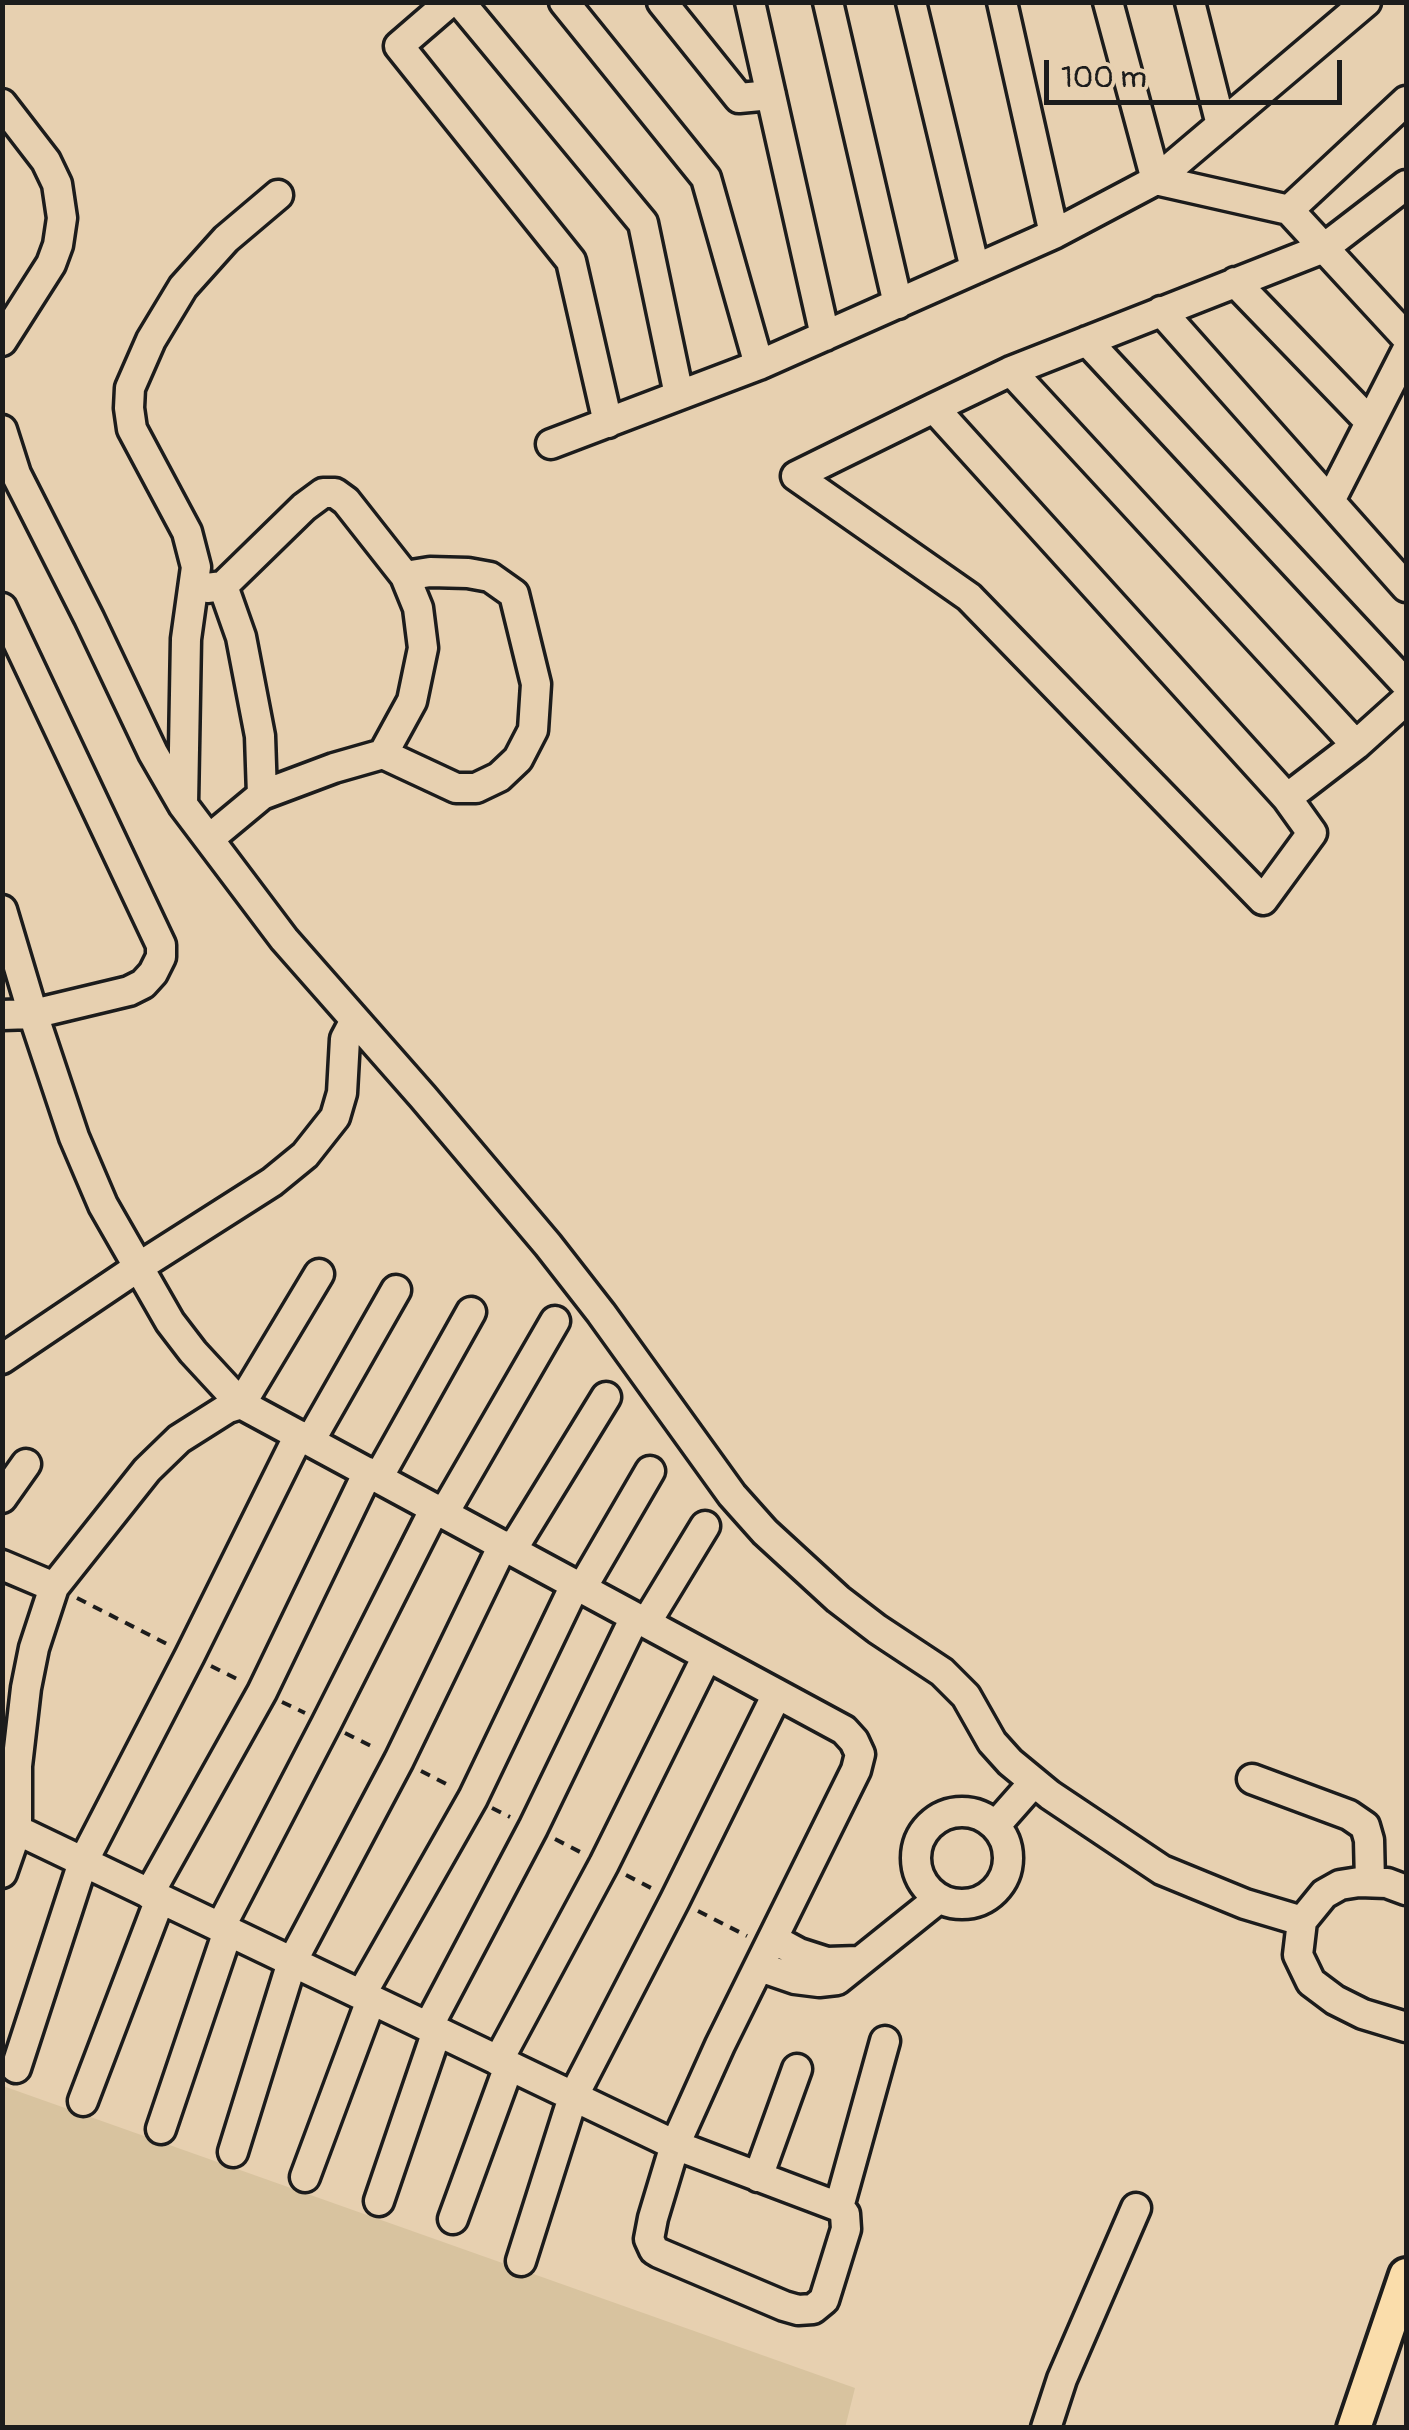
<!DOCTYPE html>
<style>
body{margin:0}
#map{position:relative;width:1409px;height:2430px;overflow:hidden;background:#e7d0b0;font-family:Pangolin,sans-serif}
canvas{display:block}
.frame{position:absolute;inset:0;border:5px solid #1c1c1c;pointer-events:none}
.scale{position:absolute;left:1044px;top:60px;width:298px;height:45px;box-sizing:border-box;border:5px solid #1c1c1c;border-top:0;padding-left:12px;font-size:30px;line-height:35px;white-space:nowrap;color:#1c1c1c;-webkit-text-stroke:8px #e7d0b0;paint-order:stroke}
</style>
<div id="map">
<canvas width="1409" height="2430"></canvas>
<div class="frame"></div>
<div class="scale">100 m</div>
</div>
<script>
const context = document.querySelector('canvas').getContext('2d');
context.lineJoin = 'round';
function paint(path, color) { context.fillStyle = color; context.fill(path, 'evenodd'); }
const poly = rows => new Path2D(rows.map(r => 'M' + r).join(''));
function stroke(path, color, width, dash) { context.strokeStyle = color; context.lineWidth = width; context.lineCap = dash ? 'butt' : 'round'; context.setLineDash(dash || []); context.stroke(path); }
const built = poly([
 [3,2086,855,2388,845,2428,3,2428]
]);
const path = poly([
 [77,1598,171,1646],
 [211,1666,243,1682],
 [282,1702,305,1713],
 [345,1733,377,1749],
 [421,1771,452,1787],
 [492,1808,510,1817],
 [555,1839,582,1853],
 [626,1875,653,1889],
 [698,1911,747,1936]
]);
const minor = poly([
 [450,2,399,46,571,261,608,423],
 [460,2,643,223,679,395],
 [564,2,706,178,759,365],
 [662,2,739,98,771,95],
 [750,2,825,336],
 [828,2,898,304],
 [911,2,975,269],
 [1002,2,1054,234],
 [1108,2,1156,180,1289,210,1406,337],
 [1190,2,1221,125],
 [2,104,46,161,57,184,62,218,58,245,51,264,2,341],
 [1289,210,1406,101],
 [1235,282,1370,422],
 [1161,311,1406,587],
 [1087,341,1406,684],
 [1011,371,1356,745],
 [934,408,1287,798,1312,833,1263,900,969,597,796,476,934,408,1011,371,1324,248,1406,185],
 [2,430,16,474,89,618,153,753,183,805,284,939,423,1097,548,1245,601,1313,732,1495,765,1532,838,1599,877,1629,942,1672,966,1696,992,1742,1010,1762,1050,1795,1162,1870,1245,1904,1302,1921],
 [551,444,759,365,1054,234,1156,180,1366,2],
 [1330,501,1406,352],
 [223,586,304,507,323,493,335,493,346,501,405,576,430,572,468,573,490,577,514,594,536,684,533,730,518,759,499,777,476,788,456,788,383,754,334,768,262,795],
 [207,588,223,586,241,637,260,736,262,795,209,839],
 [2,608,161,945,161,957,153,973,143,984,129,991,33,1014,2,1015],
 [383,754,412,701,423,648,418,608,405,576],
 [1287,798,1356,745,1406,700],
 [183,804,186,639,196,567,187,532,132,429,129,408,130,388,151,340,183,287,226,239,278,195],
 [2,910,33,1014,74,1137,103,1205,170,1322,193,1352,241,1404,844,1730,854,1741,860,1754,856,1770,720,2045,675,2145,17,1830,17,1766,26,1688,34,1648,54,1587,147,1470,179,1439,228,1408,241,1404,319,1274],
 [2,1359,137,1268,272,1182,305,1155,335,1117,342,1093,345,1039,355,1020],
 [310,1441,396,1290],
 [378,1478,471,1312],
 [2,1498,26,1464],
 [444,1513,555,1321],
 [512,1550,606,1397],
 [2,1565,54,1587],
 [582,1588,650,1471],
 [646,1623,705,1526],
 [1252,1779,1349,1815,1365,1826,1369,1840,1370,1882],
 '916 1858a46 46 0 1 1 92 0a46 46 0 1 1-92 0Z',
 [996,1825,1034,1782],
 [2,1873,17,1830],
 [1406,1890,1387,1883,1359,1882,1340,1885,1324,1894,1302,1921,1298,1955,1311,1982,1335,2000,1363,2014,1406,2027],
 [149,1894,262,1692,368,1472],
 [220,1928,326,1724,435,1508],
 [773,1939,799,1953,827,1962,858,1961],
 [760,1967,795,1979,819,1982,837,1980,938,1899],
 [361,1995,473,1798,575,1585],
 [428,2027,533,1828,635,1617],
 [498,2061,604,1864,707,1656],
 [16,2068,83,1862,190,1655,299,1435],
 [83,2101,160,1899],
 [161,2129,228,1931],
 [233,2152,292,1962,399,1760,503,1545],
 [305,2177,371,2000],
 [758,2177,797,2069],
 [379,2201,437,2031],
 [839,2207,675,2145,653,2218,649,2239,654,2250,659,2253,784,2306,798,2310,813,2309,824,2300,846,2229,845,2214,839,2207,885,2041],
 [453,2219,509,2066],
 [521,2261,573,2097,675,1900,777,1694],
 [1046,2428,1062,2379,1136,2208]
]);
const major = poly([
 [1354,2428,1406,2275]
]);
paint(built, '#d8c39f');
stroke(minor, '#1c1c1c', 35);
stroke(major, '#1c1c1c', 40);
stroke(path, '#1c1c1c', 4, [10, 8]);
stroke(minor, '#e7d0b0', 28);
stroke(major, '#faddab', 32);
</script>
